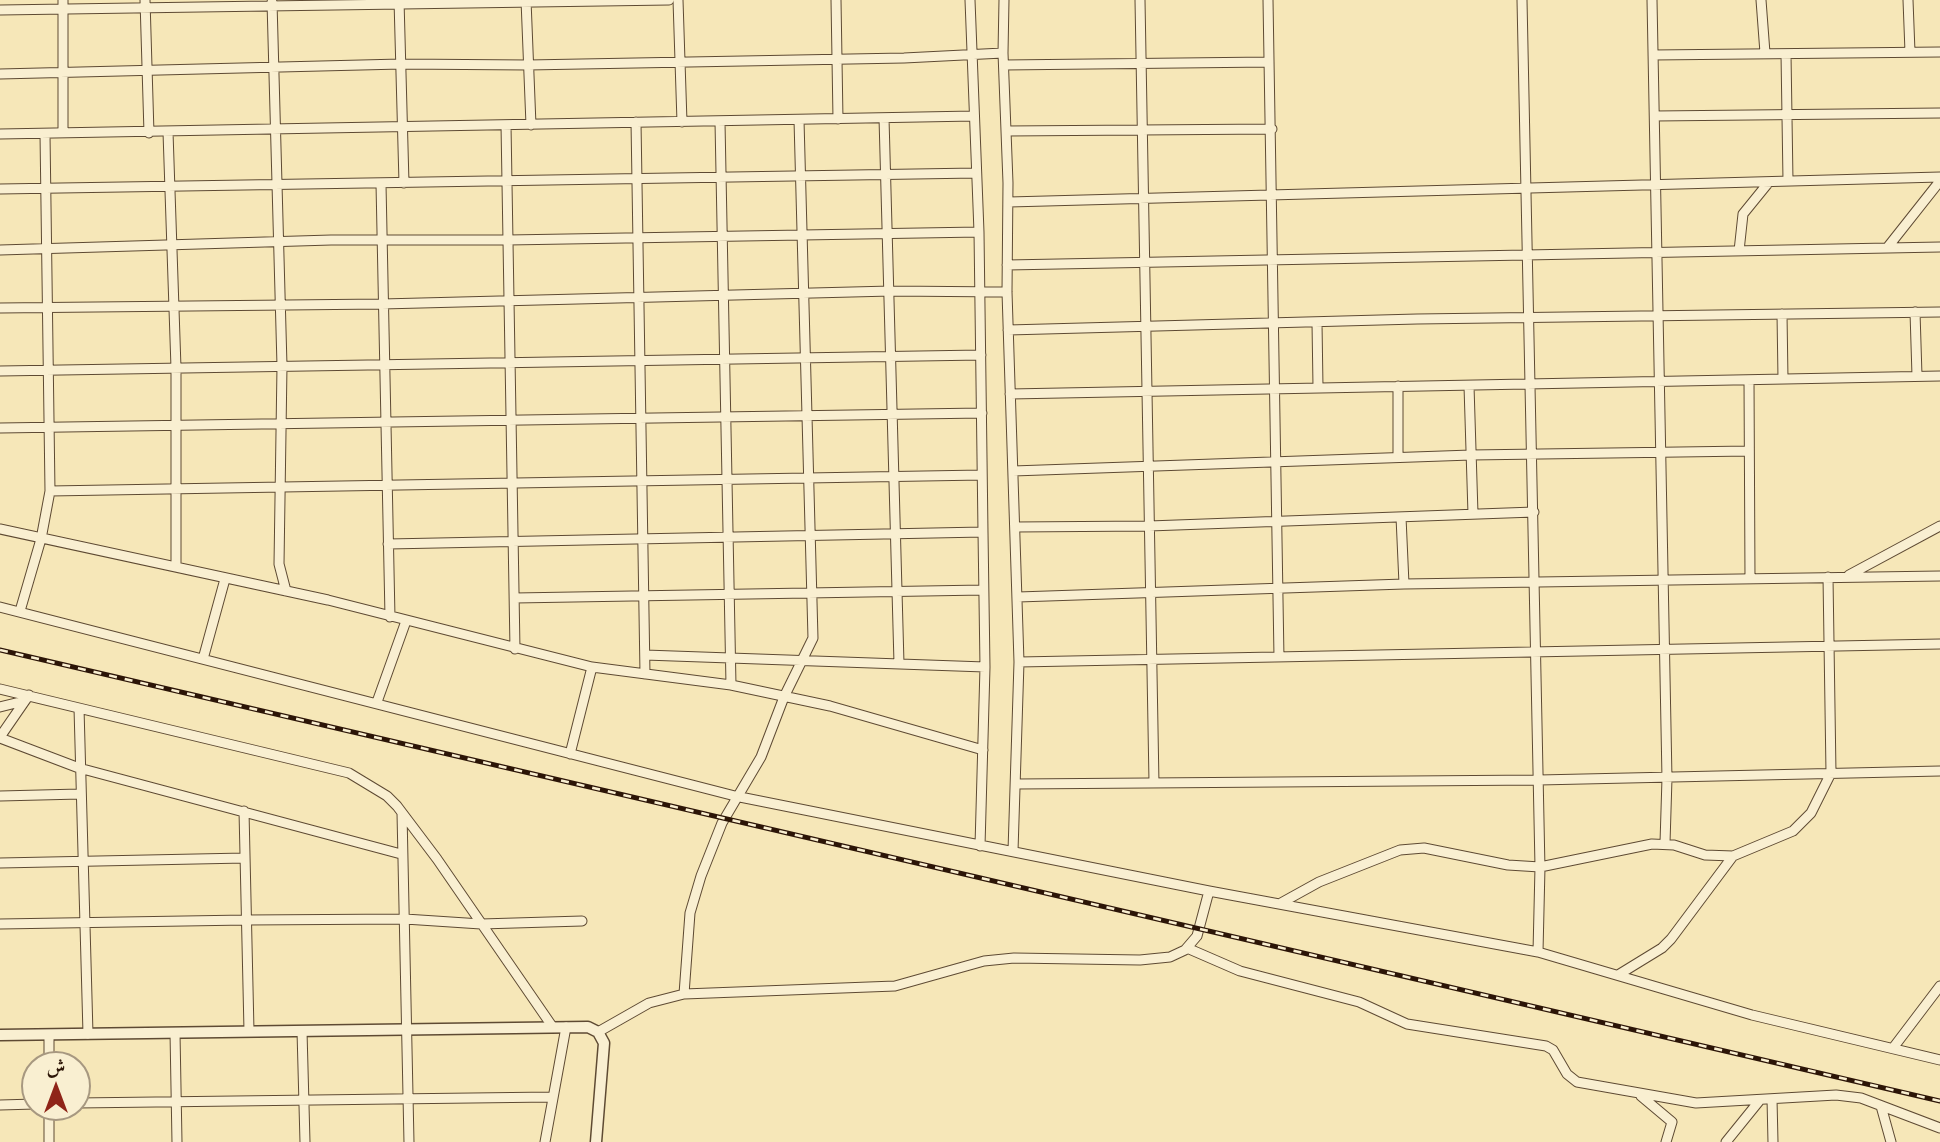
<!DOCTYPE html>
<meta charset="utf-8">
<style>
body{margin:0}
#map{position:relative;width:1940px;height:1142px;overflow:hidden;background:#f6e7b8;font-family:"EB Garamond",Amiri,serif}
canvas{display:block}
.north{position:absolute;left:21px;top:1051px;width:70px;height:70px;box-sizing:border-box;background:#f9efd1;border:2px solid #a79880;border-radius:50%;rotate:0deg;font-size:19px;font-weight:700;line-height:28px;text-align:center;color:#2c1507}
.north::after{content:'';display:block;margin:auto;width:24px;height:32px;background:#8f2418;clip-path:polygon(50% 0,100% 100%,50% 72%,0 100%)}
</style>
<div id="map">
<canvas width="1940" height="1142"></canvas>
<div class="north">ش</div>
</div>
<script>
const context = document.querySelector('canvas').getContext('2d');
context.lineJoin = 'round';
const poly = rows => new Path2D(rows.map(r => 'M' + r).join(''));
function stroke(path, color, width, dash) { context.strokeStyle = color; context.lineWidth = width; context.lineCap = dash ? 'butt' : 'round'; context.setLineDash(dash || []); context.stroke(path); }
const minor = poly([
 [63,0,63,133],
 [145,0,149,133],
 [399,0,404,183],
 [526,0,531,125],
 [678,0,682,122],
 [836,0,838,119],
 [970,0,979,232,983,532,985,667,980,846],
 [1004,0,1003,53,1008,183,1007,292,1019,662,1013,851],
 [1140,0,1154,782],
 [1268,0,1279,657],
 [1522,0,1540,867,1538,952],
 [1652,0,1667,778,1665,843],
 [1761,0,1765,53],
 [1908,0,1910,52],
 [272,2,282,366,279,564,286,591],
 [0,10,669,0],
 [1786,54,1788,181],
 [1653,55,1940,52],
 [1004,65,1269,62],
 [0,74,401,64,528,65,904,58,1003,53],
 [1655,116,1940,113],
 [884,118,899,663],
 [636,122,645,674],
 [720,122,731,685],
 [506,125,515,649],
 [1007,131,1272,129],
 [168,132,176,368,176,566],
 [0,134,974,116],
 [381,184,390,617],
 [0,189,976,173],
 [1009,202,1940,177],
 [1887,248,1940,181],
 [0,250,331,240,508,240,979,232],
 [1739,251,1743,214,1769,182],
 [1007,265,1940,247],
 [0,308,382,304,891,291,1007,292],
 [1915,312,1917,376],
 [1782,314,1783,379],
 [1317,323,1318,387],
 [1008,330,1417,319,1940,312],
 [0,371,981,355],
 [1749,380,1750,579],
 [1398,386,1398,457],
 [1469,386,1473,514],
 [1010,394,1940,376],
 [0,428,982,413],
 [1013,471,1471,455,1749,451],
 [50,491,982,475],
 [1401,517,1404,584],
 [1015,527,1149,526,1534,512],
 [0,529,328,600,592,667,731,685,830,706,983,750],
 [388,544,983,532],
 [1849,575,1940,526],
 [1018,597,1404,584,1940,576],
 [515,598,983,590],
 [0,607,735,796,1209,891,1538,952,1752,1015,1940,1060],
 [20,611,41,539,50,491,45,134],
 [645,655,985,667],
 [203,659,225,579],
 [1019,662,1940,644],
 [0,689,349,773,387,796,397,806,437,859,552,1026],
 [377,702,406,621],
 [0,707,24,701],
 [79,708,88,1034],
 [0,737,29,695],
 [0,738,79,768,401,854],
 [570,754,592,667],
 [1017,784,1539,780,1940,771],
 [0,796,80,794],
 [244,811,249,1031],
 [402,813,409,1142],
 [0,863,245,858],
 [1281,903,1319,882,1400,850,1424,848,1508,865,1540,867,1652,844,1674,845,1705,855,1733,856],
 [0,924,246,920,405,919,481,924,582,921],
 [1187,948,1240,971,1359,1002,1407,1024,1546,1046,1553,1050,1567,1074,1577,1082,1696,1103,1836,1095,1861,1098,1940,1128],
 [1618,975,1662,948,1671,939,1733,856,1793,831,1811,813,1831,773,1828,577],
 [684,994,690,913,701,876,722,823,761,757,784,697,813,638,799,120],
 [302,1031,305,1142],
 [598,1032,649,1003,684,994,895,986,984,961,1014,958,1140,960,1170,957,1185,950,1197,936,1209,891],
 [175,1033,177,1142],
 [49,1035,49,1065],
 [1893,1048,1940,986],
 [1641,1096,1672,1122,1666,1142],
 [1772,1099,1773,1142],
 [77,1103,551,1097],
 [0,1105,35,1104],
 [1881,1106,1891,1142],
 [49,1142,49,1107],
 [545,1142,566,1027],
 [1726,1142,1760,1100]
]);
const tertiary = poly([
 [0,1035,588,1027,598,1032,604,1043,596,1142]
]);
const rail = poly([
 [0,650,1940,1101]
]);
stroke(minor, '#5e4a33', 11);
stroke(tertiary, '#5e4a33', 13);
stroke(minor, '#f9efd1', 9);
stroke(tertiary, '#f9efd1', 10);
stroke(rail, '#2c1507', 5);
stroke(rail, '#f9efd1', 2.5, [8]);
</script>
